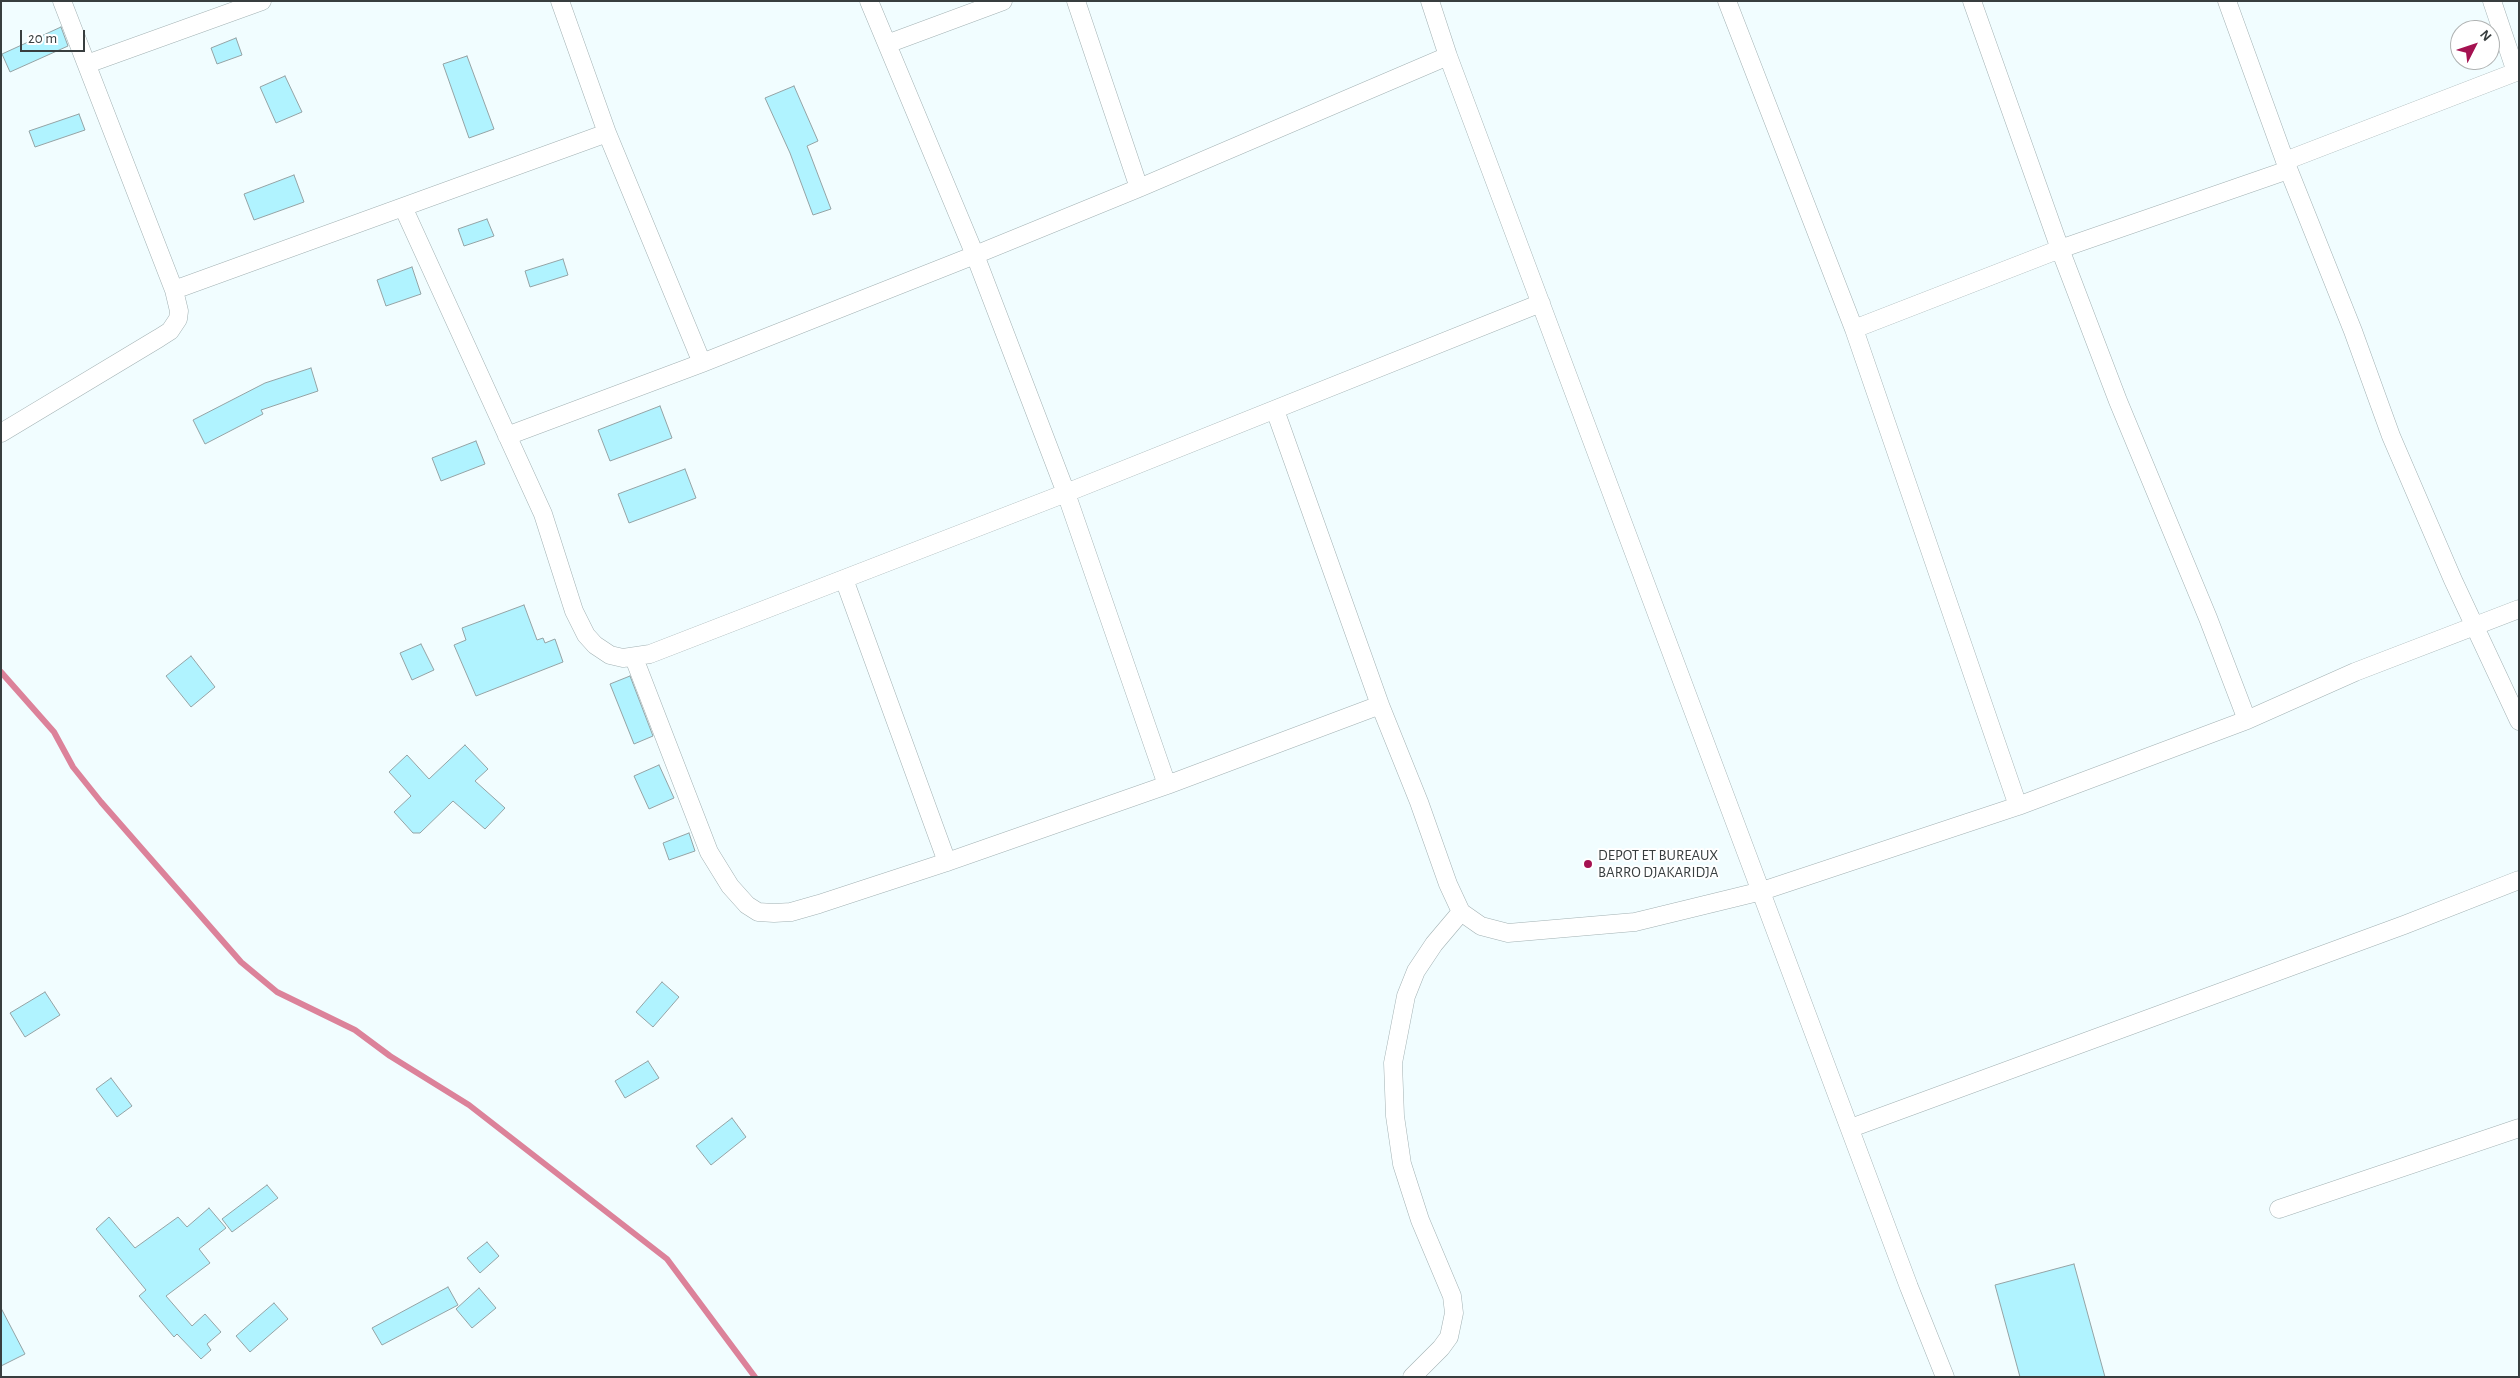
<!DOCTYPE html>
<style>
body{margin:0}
#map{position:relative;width:2520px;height:1378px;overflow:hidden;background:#f1fdff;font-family:"Alegreya Sans",sans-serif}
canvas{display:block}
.frame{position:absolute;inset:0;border:2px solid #383e3f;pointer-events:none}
.north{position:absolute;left:2450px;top:20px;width:50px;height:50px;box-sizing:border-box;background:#fff;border:1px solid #afb2b2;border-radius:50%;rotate:49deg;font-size:14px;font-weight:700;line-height:20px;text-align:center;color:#383e3f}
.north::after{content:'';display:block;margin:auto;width:18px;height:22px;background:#a51251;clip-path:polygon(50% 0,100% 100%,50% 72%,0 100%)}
.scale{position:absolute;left:20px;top:30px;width:65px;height:22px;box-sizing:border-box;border:2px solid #383e3f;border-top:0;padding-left:6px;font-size:15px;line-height:18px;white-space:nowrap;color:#383e3f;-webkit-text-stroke:4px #fff;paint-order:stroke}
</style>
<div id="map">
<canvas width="2520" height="1378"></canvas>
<div class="frame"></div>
<div class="north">N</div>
<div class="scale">20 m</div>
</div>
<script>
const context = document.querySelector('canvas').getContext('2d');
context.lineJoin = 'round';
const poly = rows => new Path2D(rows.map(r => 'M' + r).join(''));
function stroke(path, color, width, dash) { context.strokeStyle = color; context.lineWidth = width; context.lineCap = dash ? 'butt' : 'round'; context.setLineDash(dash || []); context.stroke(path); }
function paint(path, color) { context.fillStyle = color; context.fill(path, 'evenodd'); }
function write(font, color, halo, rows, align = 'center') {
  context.font = font + ' "Alegreya Sans",sans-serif'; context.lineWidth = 4; context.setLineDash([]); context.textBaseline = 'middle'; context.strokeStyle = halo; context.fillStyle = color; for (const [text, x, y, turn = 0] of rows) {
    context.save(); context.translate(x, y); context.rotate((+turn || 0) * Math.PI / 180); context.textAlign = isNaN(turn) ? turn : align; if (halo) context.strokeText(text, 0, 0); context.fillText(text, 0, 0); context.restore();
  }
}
const stream = poly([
 [1,672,54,732,73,767,101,802,241,962,277,992,355,1030,390,1056,469,1105,667,1259,755,1377]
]);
const building = poly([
 [61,27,68,46,10,72,2,54,61,27],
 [236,38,242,55,217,64,211,48,236,38],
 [467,56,494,129,469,138,443,64,467,56],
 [285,76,302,112,276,123,260,87,285,76],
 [794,86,818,141,807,146,831,209,813,215,790,153,765,98,794,86],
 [79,114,85,130,35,147,29,131,79,114],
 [294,175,304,202,254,220,244,194,294,175],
 [487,219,494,236,464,246,458,229,487,219],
 [563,259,568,275,530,287,525,271,563,259],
 [412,267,421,294,386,306,377,280,412,267],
 [311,368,318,391,261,410,263,414,205,444,193,420,265,383,311,368],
 [660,406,672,438,610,461,598,430,660,406],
 [476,441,485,464,441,481,432,458,476,441],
 [685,469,696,498,629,523,618,494,685,469],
 [524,605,537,640,543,638,545,643,555,639,563,662,476,696,454,645,466,640,462,628,524,605],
 [421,644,434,670,412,680,400,653,421,644],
 [191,656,215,687,191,707,166,676,191,656],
 [630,676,653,736,634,744,610,684,630,676],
 [465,745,488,769,475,781,505,808,485,829,453,801,420,833,413,833,394,812,411,796,389,772,407,755,429,779,465,745],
 [659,765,674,798,649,809,634,776,659,765],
 [689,833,695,851,669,860,663,843,689,833],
 [662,982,679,997,653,1027,636,1012,662,982],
 [45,992,60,1015,25,1037,10,1013,45,992],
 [648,1061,659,1078,625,1098,615,1081,648,1061],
 [111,1078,132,1106,117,1117,96,1089,111,1078],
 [732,1118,746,1137,711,1165,696,1146,732,1118],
 [267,1185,278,1198,232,1232,222,1219,267,1185],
 [209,1208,226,1228,199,1249,210,1263,166,1296,192,1326,205,1314,221,1332,207,1344,211,1350,201,1359,177,1334,174,1337,139,1296,146,1290,96,1229,109,1217,135,1248,178,1217,187,1227,209,1208],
 [487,1242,499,1256,480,1273,467,1258,487,1242],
 [2074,1264,2105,1377,2020,1377,1995,1285,2074,1264],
 [448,1287,458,1305,382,1345,372,1328,448,1287],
 [479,1288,496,1308,472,1328,456,1309,479,1288],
 [274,1303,288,1319,250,1352,236,1336,274,1303],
 [1,1308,25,1354,1,1366,1,1308]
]);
const minor = poly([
 [560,1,607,133,702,363],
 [869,1,975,255,1066,493,1167,785],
 [1076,1,1139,188],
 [1430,1,1448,56,1909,1287,1945,1377],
 [1727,1,1854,329,2018,806],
 [1972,1,2060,249,2118,401,2208,618,2247,720],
 [2227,1,2285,161,2353,331,2391,436,2453,580,2519,721],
 [887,44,1003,1],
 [87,64,262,1],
 [2285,161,2516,72,2492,1],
 [403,207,543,514,574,611,586,635,595,645,610,655,623,658,650,654,1066,493,1541,303],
 [174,290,607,133],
 [1854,329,2060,249,2288,170],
 [1275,410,1380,705,1419,802,1448,884,1461,912,1481,926,1508,933,1635,922,1762,891,2018,806,2247,720,2355,672,2519,609],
 [1,433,159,338,170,331,178,319,179,311,174,290,62,1],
 [507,436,702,363,975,255,1139,188,1448,56],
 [844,579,947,862],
 [634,658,709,852,730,886,747,905,758,912,774,913,791,912,819,904,947,862,1167,785,1380,705],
 [1851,1128,2404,925,2519,880],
 [2279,1209,2519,1128],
 [1412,1377,1441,1348,1449,1337,1454,1313,1452,1296,1420,1220,1402,1164,1395,1116,1393,1063,1406,996,1416,971,1434,944,1461,912]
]);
const markers = [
 [1588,864,5,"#a51251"]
];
const poiNames = [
 ["DEPOT ET BUREAUX",1598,855],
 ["BARRO DJAKARIDJA",1598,872]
];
stroke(stream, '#dc829a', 6);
paint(building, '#b0f3ff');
stroke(building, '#94a3a5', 1);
stroke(minor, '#a2b1b3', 19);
stroke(minor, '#fff', 18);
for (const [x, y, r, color] of markers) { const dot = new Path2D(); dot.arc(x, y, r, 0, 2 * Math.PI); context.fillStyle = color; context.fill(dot); stroke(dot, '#fff', 2); }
write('15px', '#383e3f', '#fff', poiNames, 'left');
</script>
